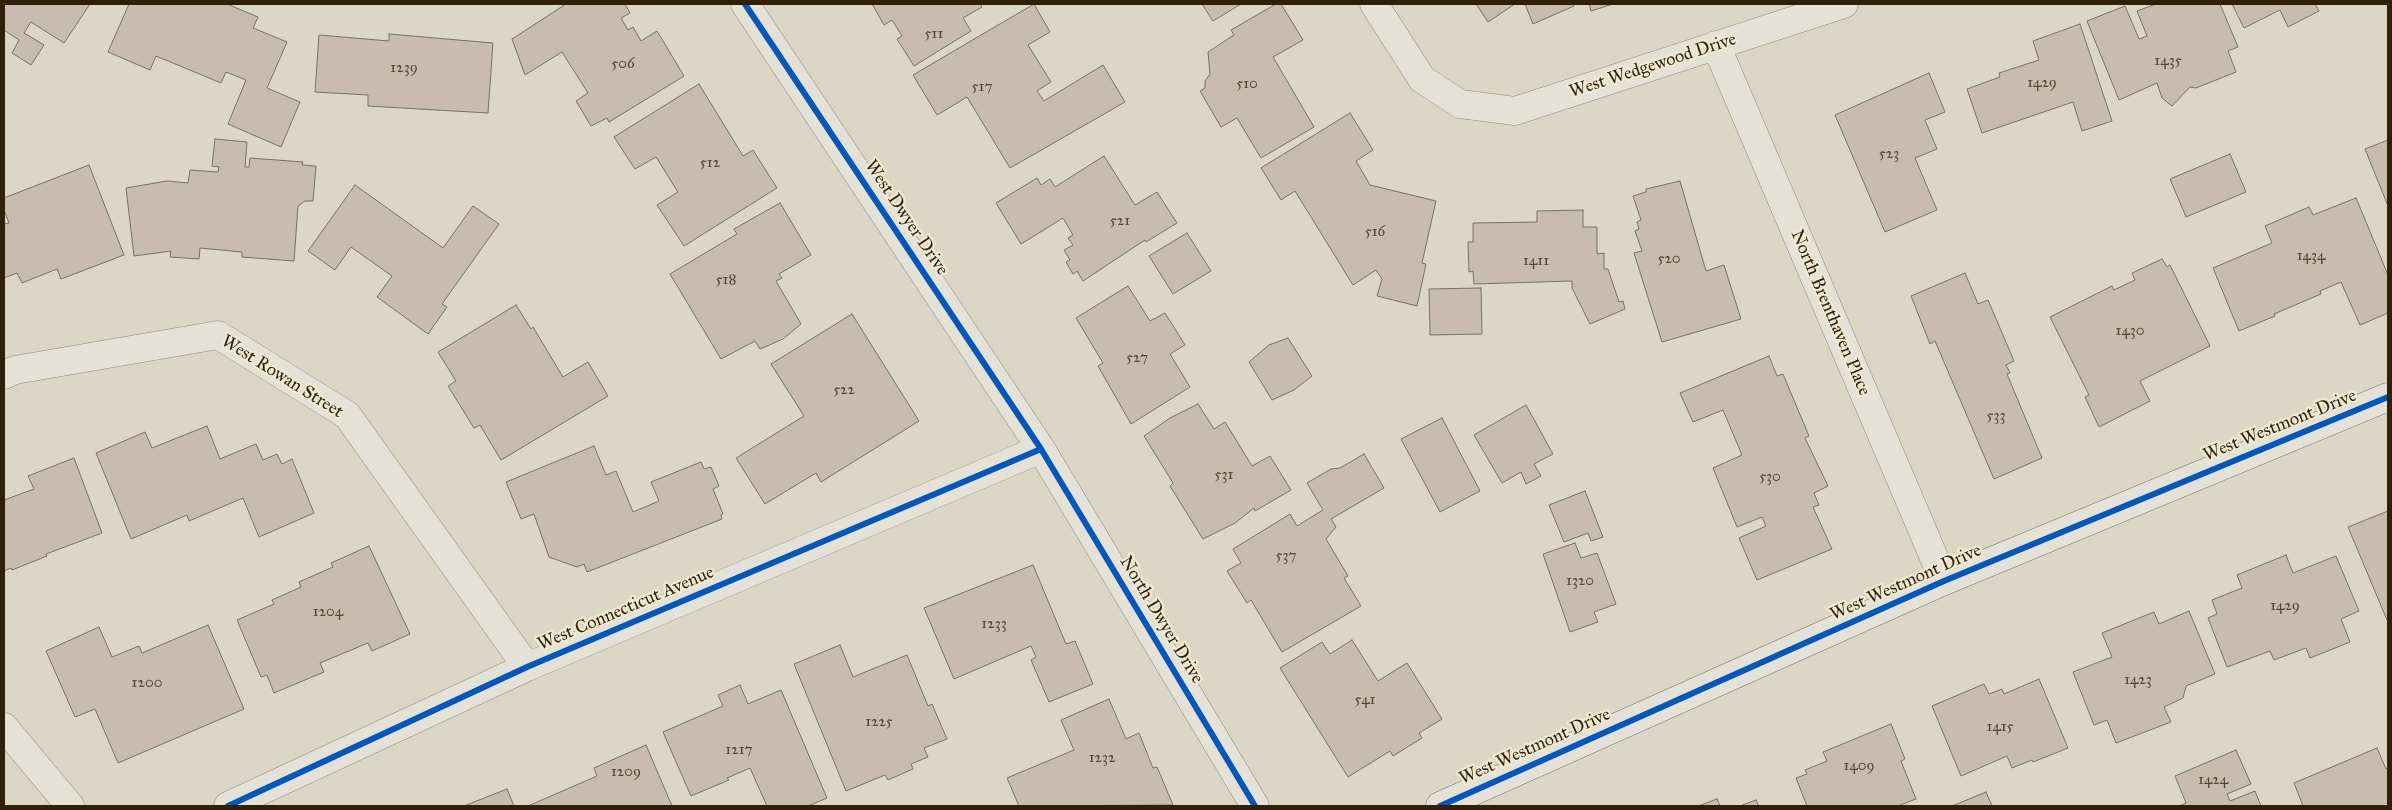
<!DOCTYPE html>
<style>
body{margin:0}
#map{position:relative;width:2392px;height:810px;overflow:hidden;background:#dcd7c4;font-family:"IM FELL Great Primer",serif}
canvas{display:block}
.frame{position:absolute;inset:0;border:5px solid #311f07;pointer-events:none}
</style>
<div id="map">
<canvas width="2392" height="810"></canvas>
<div class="frame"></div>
</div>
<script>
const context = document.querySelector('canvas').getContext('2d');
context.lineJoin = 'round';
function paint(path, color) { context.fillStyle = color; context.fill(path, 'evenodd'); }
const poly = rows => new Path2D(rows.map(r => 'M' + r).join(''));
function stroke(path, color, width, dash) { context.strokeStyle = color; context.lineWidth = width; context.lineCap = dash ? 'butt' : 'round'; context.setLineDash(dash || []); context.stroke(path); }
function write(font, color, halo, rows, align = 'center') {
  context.font = font + ' "IM FELL Great Primer",serif'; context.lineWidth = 4.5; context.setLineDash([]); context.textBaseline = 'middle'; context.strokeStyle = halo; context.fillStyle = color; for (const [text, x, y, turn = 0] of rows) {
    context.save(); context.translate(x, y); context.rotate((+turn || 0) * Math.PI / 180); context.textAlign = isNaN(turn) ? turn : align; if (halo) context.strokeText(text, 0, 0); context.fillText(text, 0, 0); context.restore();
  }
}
const building = poly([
 [4,4,90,4,64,43,31,22,24,33,44,45,31,65,12,53,19,40,4,30,4,4],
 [129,4,227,4,258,17,253,28,287,42,267,88,300,102,281,147,228,124,246,80,226,72,221,83,156,56,150,70,108,52,129,4],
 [566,4,625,4,630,13,621,18,628,30,633,27,641,41,657,31,684,76,609,122,607,118,591,126,576,101,588,93,562,52,525,75,512,39,566,4],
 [872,4,980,4,982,7,963,18,971,31,914,66,897,39,902,36,892,20,884,25,872,4],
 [1034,4,1050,32,1028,45,1051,82,1037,91,1044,101,1103,65,1125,102,1010,168,967,97,937,115,913,75,1034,4],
 [1202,4,1241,4,1213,21,1202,4],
 [1276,4,1281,4,1303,40,1273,57,1314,127,1261,158,1237,118,1221,127,1200,91,1205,88,1205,81,1210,74,1208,52,1234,35,1231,30,1276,4],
 [1476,4,1515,4,1488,22,1476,4],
 [1525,4,1573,4,1574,6,1533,24,1525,4],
 [1589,4,1613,4,1591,11,1589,4],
 [2156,4,2220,4,2238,47,2228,51,2236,72,2196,88,2190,87,2172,106,2162,98,2157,83,2119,100,2087,21,2125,6,2139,39,2147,36,2137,11,2156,4],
 [2232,4,2315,4,2319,11,2288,27,2280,10,2244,28,2232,4],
 [2080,24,2112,121,2082,131,2073,102,1982,133,1967,89,2000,77,1999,73,2039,60,2033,41,2080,24],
 [389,34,493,43,488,113,368,106,368,95,315,92,319,35,389,41,389,34],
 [1929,73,1945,112,1925,120,1937,149,1915,158,1937,210,1885,232,1835,115,1929,73],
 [699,84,743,156,753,150,777,188,684,246,657,205,678,192,656,157,635,169,614,137,699,84],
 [1350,113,1373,150,1356,161,1370,185,1436,201,1422,263,1426,264,1417,306,1377,296,1382,279,1376,270,1353,285,1295,191,1281,200,1261,168,1350,113],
 [215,139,247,142,245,167,249,167,250,158,303,162,302,165,316,166,313,201,305,201,298,206,294,261,242,257,242,252,200,248,199,259,170,257,171,251,134,256,126,188,167,181,188,183,190,170,218,172,219,167,212,166,215,139],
 [2388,140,2388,206,2365,149,2388,140],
 [2230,154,2246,192,2186,217,2170,179,2230,154],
 [1104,156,1135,205,1157,192,1177,223,1146,242,1145,240,1083,281,1077,271,1073,274,1066,262,1070,260,1064,250,1073,245,1068,238,1073,235,1063,218,1021,244,996,203,1037,178,1041,185,1050,179,1055,187,1104,156],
 [89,165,124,255,61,279,57,269,22,283,17,273,4,278,4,224,9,223,4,210,4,198,89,165],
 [1680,181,1706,271,1724,265,1741,319,1662,342,1634,253,1642,251,1635,231,1639,229,1637,222,1641,220,1633,196,1646,192,1646,189,1680,181],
 [355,185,443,248,473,206,499,224,442,304,447,307,428,334,377,297,392,276,351,247,335,270,308,251,355,185],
 [2356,198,2388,275,2388,313,2360,325,2341,282,2320,291,2321,294,2274,314,2275,316,2239,331,2213,268,2272,243,2265,226,2309,207,2313,215,2356,198],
 [780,203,811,255,779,274,782,278,776,281,801,324,783,339,760,349,755,341,721,359,670,274,737,234,734,229,780,203],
 [1583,210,1583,227,1597,227,1597,254,1604,253,1604,269,1608,269,1619,302,1623,301,1625,309,1590,324,1572,288,1572,281,1474,284,1473,271,1469,272,1468,242,1473,242,1473,223,1537,222,1537,211,1583,210],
 [1187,233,1211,271,1173,294,1149,256,1187,233],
 [2162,259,2167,267,2170,265,2210,346,2140,381,2150,401,2099,427,2085,397,2089,395,2050,317,2112,286,2114,290,2135,280,2132,273,2162,259],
 [1965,273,1978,304,1988,300,2014,361,2006,365,2010,373,2007,374,2042,458,1994,479,1935,341,1930,344,1911,296,1965,273],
 [1128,286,1150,321,1165,313,1185,345,1170,354,1190,387,1131,424,1098,366,1103,363,1076,318,1128,286],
 [1481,288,1482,334,1430,335,1429,289,1481,288],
 [516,305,531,329,533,327,563,377,588,362,608,396,501,460,480,425,474,428,448,386,456,381,438,352,516,305],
 [852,314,919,421,821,482,816,473,765,504,736,458,804,416,771,364,852,314],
 [1288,338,1312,376,1294,390,1272,400,1249,362,1269,345,1288,338],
 [1769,356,1777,376,1783,374,1809,436,1805,438,1828,486,1814,493,1819,505,1813,507,1832,549,1757,580,1739,538,1766,526,1762,517,1737,527,1713,468,1742,455,1723,410,1693,422,1680,393,1769,356],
 [1198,404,1214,429,1225,422,1252,466,1270,456,1291,490,1255,511,1254,508,1235,523,1203,539,1170,486,1173,483,1144,436,1170,418,1198,404],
 [1526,405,1553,454,1534,464,1541,476,1526,484,1521,472,1502,483,1474,435,1526,405],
 [1442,418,1480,491,1440,512,1401,439,1442,418],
 [207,426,220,459,256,444,263,460,277,454,282,464,292,459,314,513,259,537,243,498,189,521,187,515,131,539,96,453,145,432,152,448,207,426],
 [594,446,606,475,616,471,633,512,659,501,651,482,701,462,704,469,711,467,719,486,713,489,723,514,721,515,722,519,587,572,584,564,577,567,549,557,534,514,521,519,506,482,594,446],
 [1364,454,1384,488,1331,519,1336,527,1326,539,1348,576,1344,578,1361,606,1282,652,1251,600,1247,603,1227,571,1241,563,1233,549,1290,514,1297,526,1323,510,1307,483,1331,469,1340,468,1364,454],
 [74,458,102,533,46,554,47,556,12,570,11,568,4,571,4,500,34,489,28,476,74,458],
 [1585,491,1603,537,1591,541,1588,533,1564,542,1549,505,1585,491],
 [2388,511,2388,619,2387,620,2348,527,2388,511],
 [1575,543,1581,558,1597,553,1616,604,1594,612,1598,622,1570,632,1543,554,1575,543],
 [369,546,410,634,372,651,368,643,320,663,324,672,274,693,267,675,261,677,237,620,274,604,272,600,301,587,299,582,333,567,331,563,369,546],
 [2286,555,2293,573,2336,556,2359,611,2341,619,2350,642,2310,658,2306,648,2274,660,2270,651,2227,667,2208,618,2217,614,2212,600,2242,588,2237,575,2286,555],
 [1033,565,1066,644,1075,641,1093,684,1049,702,1031,660,1036,657,1031,646,954,679,924,608,1033,565],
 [2189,611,2215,674,2186,686,2183,698,2164,707,2171,722,2116,743,2107,720,2094,725,2073,672,2112,657,2102,633,2154,612,2159,624,2189,611],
 [208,625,244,709,118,763,95,709,75,717,46,651,99,627,112,657,139,646,142,653,208,625],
 [1352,640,1378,681,1407,663,1442,719,1419,733,1422,738,1393,756,1390,751,1348,777,1280,668,1322,642,1330,654,1352,640],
 [840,645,853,677,907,655,928,706,932,704,947,739,924,748,928,757,911,764,913,769,888,780,885,775,846,791,794,664,840,645],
 [2039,679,2068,748,2033,762,2032,760,2012,768,2007,756,1961,776,1932,706,1984,684,1989,694,2002,689,2004,694,2039,679],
 [740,685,748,704,781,690,827,798,808,806,767,806,750,768,727,778,729,780,691,796,663,732,723,706,718,695,740,685],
 [1109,699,1126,739,1139,733,1153,768,1157,767,1173,805,1019,806,1007,778,1074,750,1061,720,1109,699],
 [1891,724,1905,759,1901,761,1916,799,1898,806,1807,806,1796,778,1807,774,1805,770,1827,761,1823,752,1891,724],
 [646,745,672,806,528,806,597,776,594,768,646,745],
 [2377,748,2386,769,2388,768,2388,806,2303,806,2294,783,2377,748],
 [2236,750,2251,784,2227,794,2230,801,2255,791,2261,806,2179,806,2186,803,2175,776,2236,750],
 [507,789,514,806,464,806,507,789],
 [1986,792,1992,806,1952,806,1986,792],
 [1717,799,1720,806,1698,806,1717,799],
 [1756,800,1759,806,1740,806,1756,800]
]);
const street = poly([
 [745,4,1041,449,1255,806],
 [1374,4,1422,79,1460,104,1515,111,1844,4],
 [1716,45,1944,581],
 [4,375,15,370,218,335,347,415,527,667],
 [4,727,70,806],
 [228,806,527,667,1041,449]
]);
const secondary = poly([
 [1440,806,1944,581,2388,397]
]);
const cycleway = poly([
 [745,4,1041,449,1255,806],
 [228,806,527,667,1041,449],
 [1440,806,1944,581,2388,397]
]);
const numberNames = [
 ["511",934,34],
 ["1435",2168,61],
 ["506",623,64],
 ["1239",404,68],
 ["1429",2042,83],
 ["510",1247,84],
 ["517",982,87],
 ["523",1889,154],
 ["512",710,163],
 ["521",1120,221],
 ["516",1375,232],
 ["1434",2311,256],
 ["520",1669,259],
 ["1411",1536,261],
 ["518",726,280],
 ["1430",2130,331],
 ["527",1137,358],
 ["522",844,390],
 ["533",1996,416],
 ["531",1224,475],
 ["530",1770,477],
 ["537",1286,556],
 ["1320",1580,581],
 ["1429",2285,606],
 ["1204",328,612],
 ["1233",994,624],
 ["1423",2138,680],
 ["1200",147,683],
 ["541",1365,700],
 ["1225",879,722],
 ["1415",2000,727],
 ["1217",739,750],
 ["1232",1102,758],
 ["1409",1859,766],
 ["1209",626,772],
 ["1424",2213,780]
];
const streetNames = [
 ["West Wedgewood Drive",1653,66,-18],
 ["West Dwyer Drive",906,218,56],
 ["North Brenthaven Place",1830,313,67],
 ["West Rowan Street",282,377,32],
 ["West Westmont Drive",2280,426,-22],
 ["West Westmont Drive",1906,583,-24],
 ["West Connecticut Avenue",626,609,-23],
 ["North Dwyer Drive",1161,620,59],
 ["West Westmont Drive",1535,747,-24]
];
paint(building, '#c8bcae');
stroke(building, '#767164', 1);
stroke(street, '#8f8a7c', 29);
stroke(secondary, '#767164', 29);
stroke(street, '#e4e1d8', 28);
stroke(secondary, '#e4e1d8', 28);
stroke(cycleway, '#0057b8', 6);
write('15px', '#574631', null, numberNames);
write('18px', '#311f07', '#efe9d2', streetNames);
</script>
